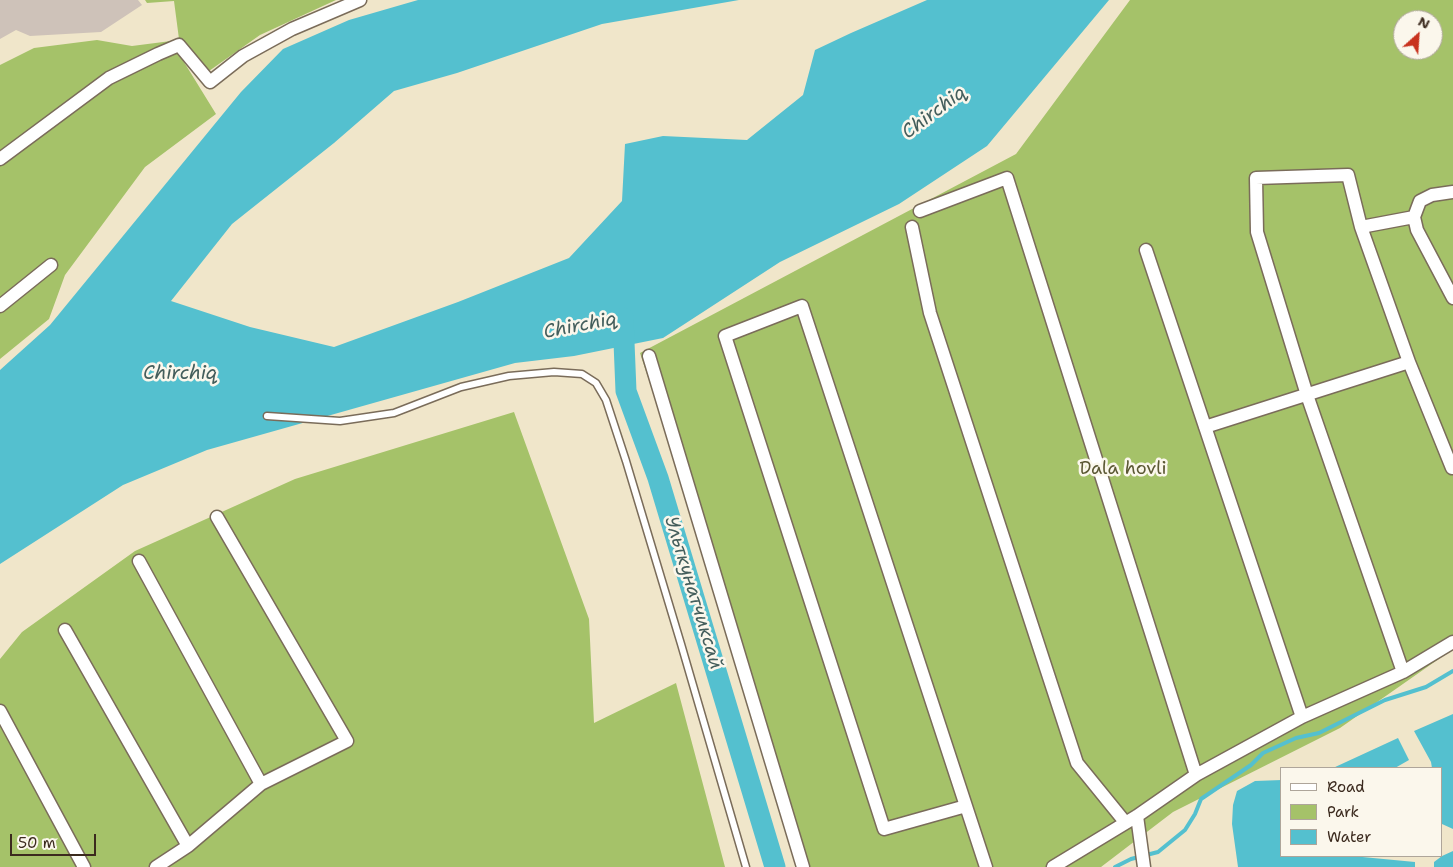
<!DOCTYPE html>
<meta charset="utf-8">
<style>
body{margin:0}
#map{position:relative;width:1453px;height:867px;overflow:hidden;background:#f0e6ca;font-family:"Shantell Sans",sans-serif}
canvas{display:block}
.legend{position:absolute;left:1280px;top:767px;width:162px;height:90px;box-sizing:border-box;background:#fbf7ec;border:1px solid #aea59a;margin:0;padding:6px 9px;list-style:none;font-size:15px;color:#3b2a1e}
.legend li{display:flex;align-items:center;gap:10px;height:25px}
.legend b{width:25px;border:1px solid #aea59a}
.north{position:absolute;left:1393px;top:10px;width:50px;height:50px;box-sizing:border-box;background:#fbf7ec;border:1px solid #aea59a;border-radius:50%;rotate:26deg;font-size:14px;font-weight:700;line-height:20px;text-align:center;color:#3b2a1e}
.north::after{content:'';display:block;margin:auto;width:18px;height:22px;background:#c8321e;clip-path:polygon(50% 0,100% 100%,50% 72%,0 100%)}
.scale{position:absolute;left:10px;top:834px;width:86px;height:22px;box-sizing:border-box;border:2px solid #3b2a1e;border-top:0;padding-left:6px;font-size:15px;line-height:18px;white-space:nowrap;color:#3b2a1e;-webkit-text-stroke:4px #fbf7ec;paint-order:stroke}
</style>
<div id="map">
<canvas width="1453" height="867"></canvas>
<ul class="legend">
<li><b style="height:6px;background:#fff"></b>Road</li>
<li><b style="height:14px;background:#a5c269"></b>Park</li>
<li><b style="height:14px;background:#54c0cf"></b>Water</li>
</ul>
<div class="north">N</div>
<div class="scale">50 m</div>
</div>
<script>
const context = document.querySelector('canvas').getContext('2d');
context.lineJoin = 'round';
function paint(path, color) { context.fillStyle = color; context.fill(path, 'evenodd'); }
const poly = rows => new Path2D(rows.map(r => 'M' + r).join(''));
function stroke(path, color, width, dash) { context.strokeStyle = color; context.lineWidth = width; context.lineCap = dash ? 'butt' : 'round'; context.setLineDash(dash || []); context.stroke(path); }
function write(font, color, halo, rows, align = 'center') {
  context.font = font + ' "Shantell Sans",sans-serif'; context.lineWidth = 5; context.setLineDash([]); context.textBaseline = 'middle'; context.strokeStyle = halo; context.fillStyle = color; for (const [text, x, y, turn = 0] of rows) {
    context.save(); context.translate(x, y); context.rotate((+turn || 0) * Math.PI / 180); context.textAlign = isNaN(turn) ? turn : align; if (halo) context.strokeText(text, 0, 0); context.fillText(text, 0, 0); context.restore();
  }
}
const industrial = poly([
 [0,0,138,0,142,5,101,32,30,36,16,30,0,39]
]);
const green = poly([
 [145,0,336,0,260,35,209,71,179,39,174,1,147,3],
 [1130,0,1453,0,1453,649,1340,728,1173,812,1101,867,809,867,640,353,1016,154],
 [1403,20,1433,20,1433,50,1403,50],
 [97,40,132,46,171,41,216,114,145,167,65,275,49,319,0,359,0,65,34,48],
 [514,412,589,619,594,723,676,683,725,867,0,867,0,659,22,632,135,551,295,479]
]);
const water = poly([
 [418,0,739,0,602,24,457,73,394,91,334,143,232,224,171,301,250,327,334,347,458,302,569,258,622,201,625,144,663,136,747,140,803,95,815,50,851,33,927,0,1109,0,987,146,899,204,780,262,663,338,574,356,515,363,207,450,123,485,0,564,0,370,50,325,241,92,283,49,349,20],
 [1453,714,1453,829,1442,824,1442,768,1432,768,1431,762,1414,731],
 [1398,738,1409,760,1395,768,1333,768],
 [1282,780,1282,856,1352,856,1415,862,1415,867,1238,867,1232,824,1233,805,1237,791,1255,781],
 [1453,851,1453,867,1434,867,1434,862,1442,856]
]);
const stream = poly([
 [1115,867,1131,859,1158,852,1185,830,1195,814,1201,799,1251,765,1263,753,1296,738,1319,733,1385,700,1426,687,1453,671]
]);
const river = poly([
 [623,318,626,391,658,478,775,867]
]);
const service = poly([
 [267,416,340,421,394,413,461,387,509,376,554,372,582,374,596,383,606,400,626,461,681,644,746,867]
]);
const minor = poly([
 [0,159,109,78,158,54,179,45,210,82,243,56,292,29,360,0],
 [1453,192,1432,195,1420,201,1414,217,1417,230,1453,298],
 [920,211,1007,178,1196,775],
 [912,227,930,313,1077,763,1125,822],
 [1361,227,1414,217],
 [1146,250,1302,717],
 [0,306,51,265],
 [649,356,803,867],
 [1205,427,1409,362],
 [139,561,261,784],
 [65,630,188,846],
 [1403,672,1307,395,1257,232,1256,178,1348,175,1361,227,1409,362,1452,468],
 [0,711,84,867],
 [966,806,884,829,725,336,802,306,986,867],
 [1137,816,1144,867],
 [156,867,188,846,261,784,347,741,217,517],
 [1053,867,1137,816,1196,775,1302,717,1403,672,1453,642]
]);
const parkNames = [
 ["Dala hovli",1123,469]
];
const waterNames = [
 ["Chirchiq",934,113,-37],
 ["Chirchiq",580,326,-11],
 ["Chirchiq",180,374],
 ["Ульткунатчиксай",693,593,73]
];
paint(industrial, '#cec2b9');
paint(green, '#a5c269');
paint(water, '#54c0cf');
stroke(stream, '#54c0cf', 4);
stroke(river, '#54c0cf', 21);
stroke(service, '#7a6c5a', 9);
stroke(minor, '#7a6c5a', 15);
stroke(service, '#fff', 6);
stroke(minor, '#fff', 12);
write('18px', '#5b5834', '#fbf7ec', parkNames);
write('italic 19px', '#445e5c', '#fbf7ec', waterNames);
</script>
